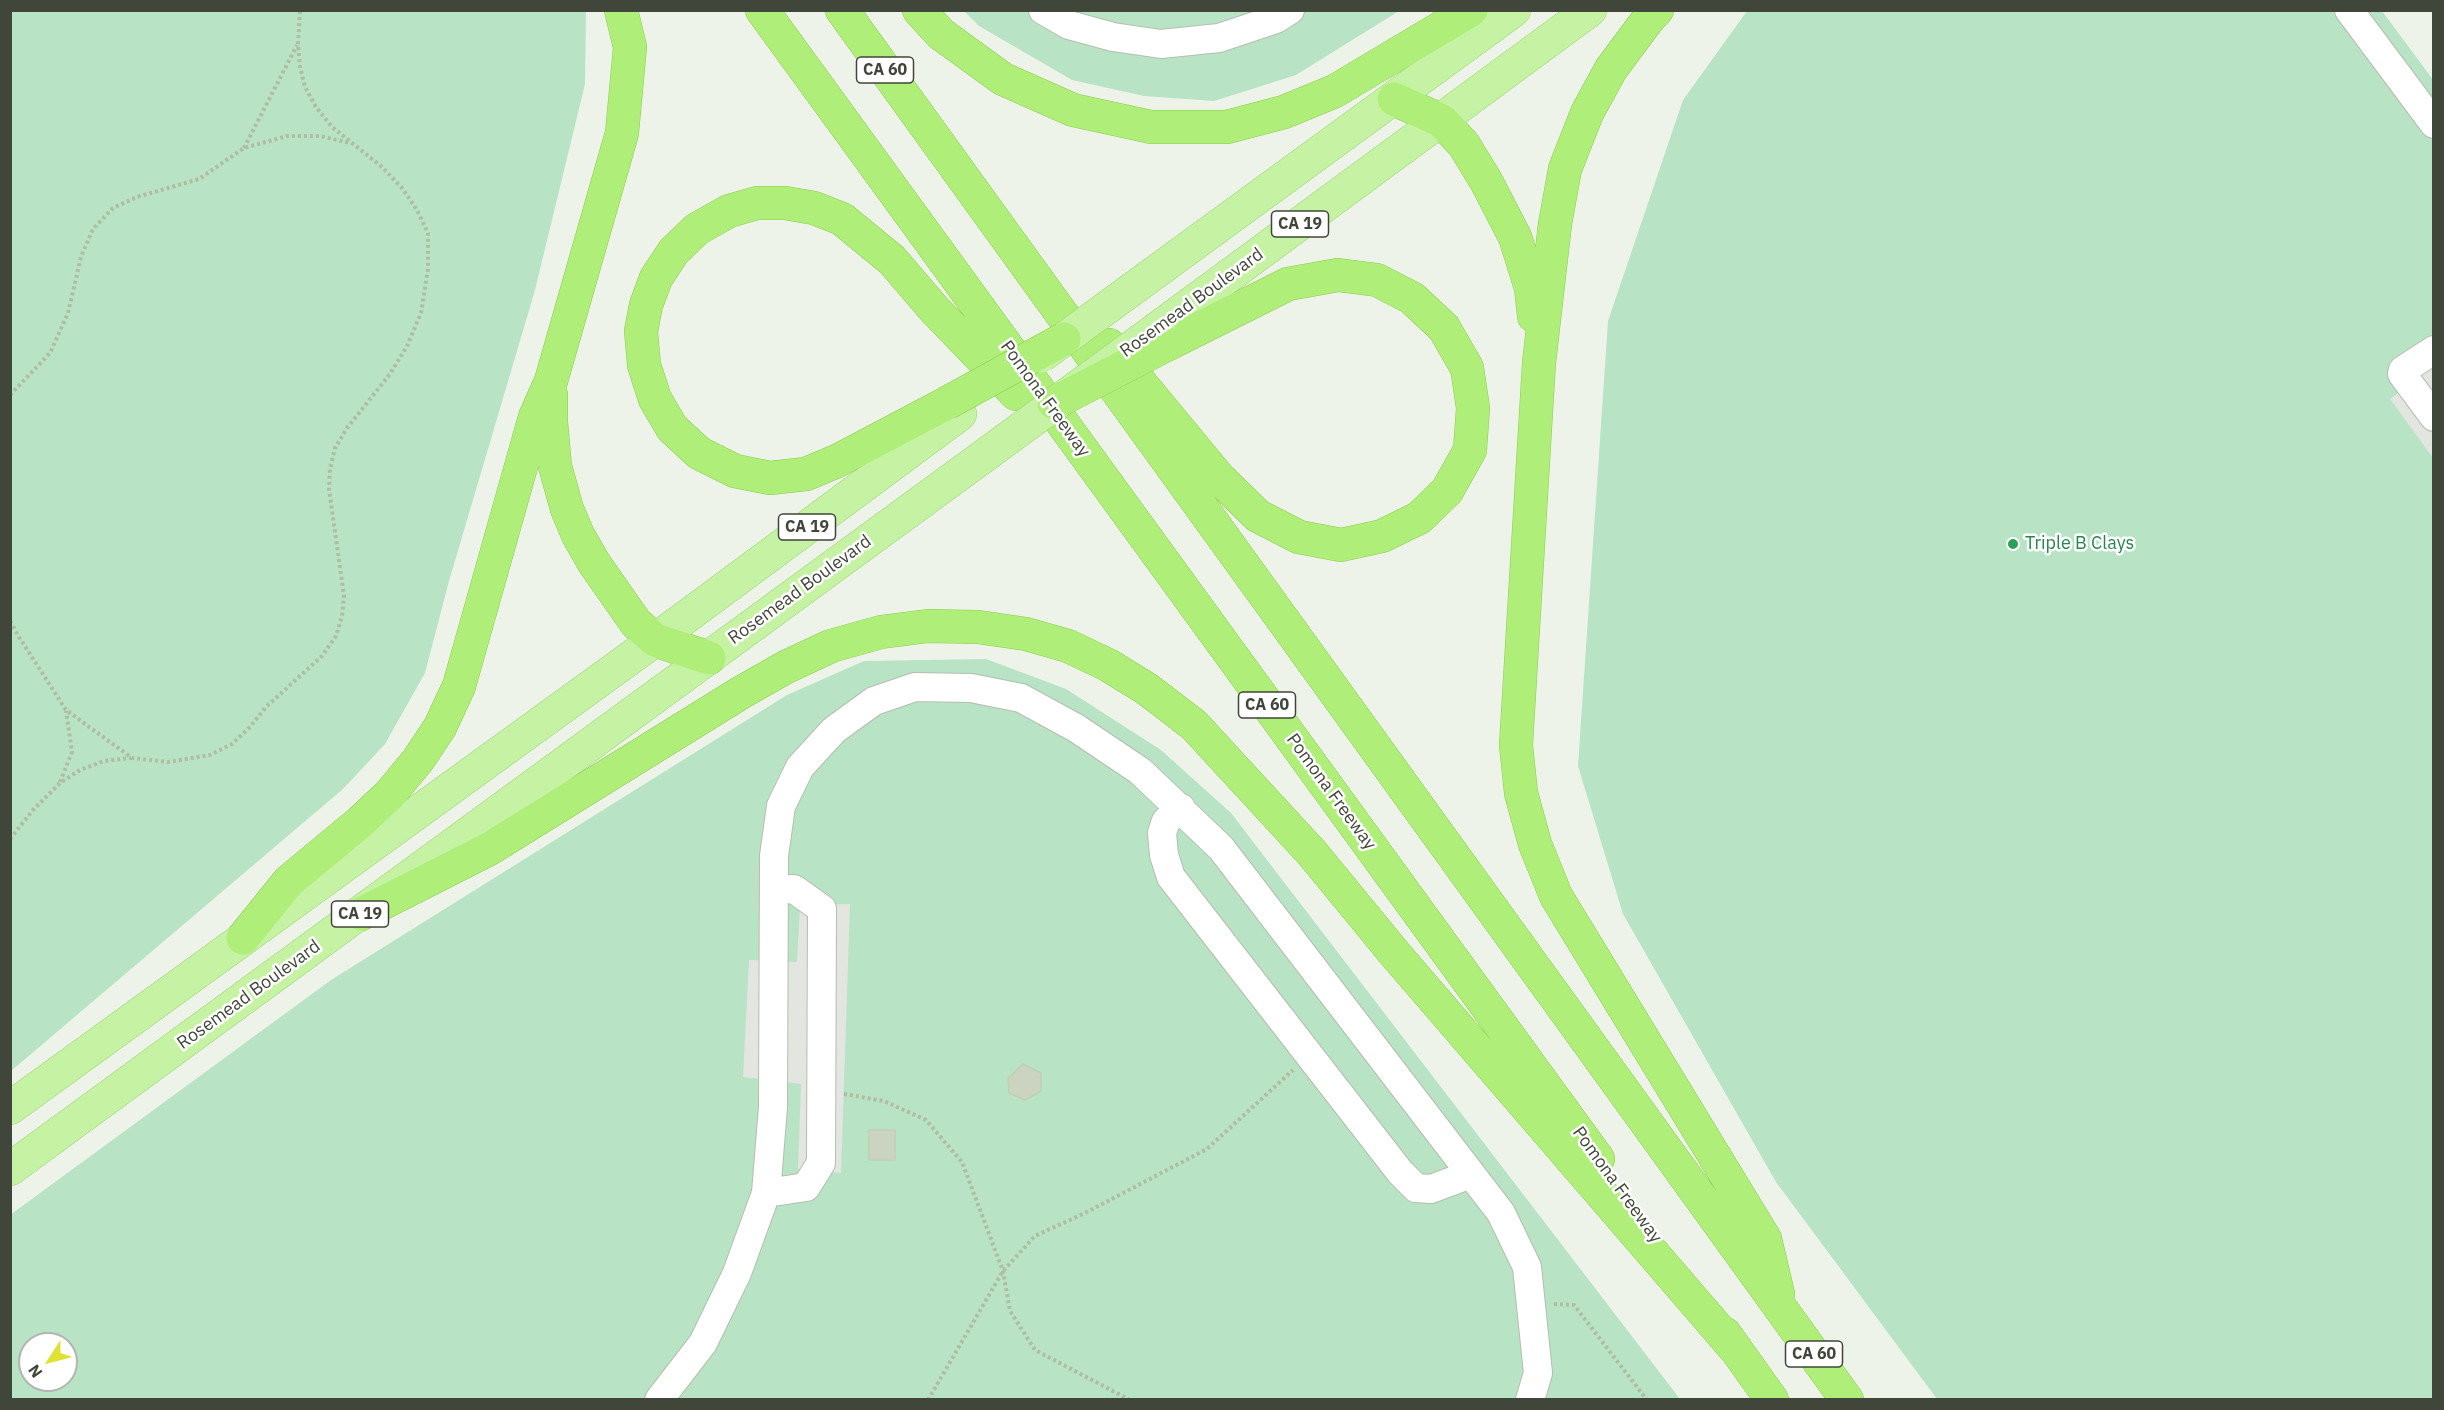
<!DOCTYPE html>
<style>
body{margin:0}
#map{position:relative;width:2444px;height:1410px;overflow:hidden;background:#eef3ea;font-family:"IBM Plex Sans",sans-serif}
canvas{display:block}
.frame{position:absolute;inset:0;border:12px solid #404639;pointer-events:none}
.north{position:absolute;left:18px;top:1332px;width:60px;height:60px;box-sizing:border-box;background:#fff;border:2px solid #b3b5b0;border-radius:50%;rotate:234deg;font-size:16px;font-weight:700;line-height:24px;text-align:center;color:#404639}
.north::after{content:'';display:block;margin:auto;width:21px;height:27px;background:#dfe232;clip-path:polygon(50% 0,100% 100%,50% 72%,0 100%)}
</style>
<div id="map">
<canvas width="2444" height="1410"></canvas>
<div class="frame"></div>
<div class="north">N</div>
</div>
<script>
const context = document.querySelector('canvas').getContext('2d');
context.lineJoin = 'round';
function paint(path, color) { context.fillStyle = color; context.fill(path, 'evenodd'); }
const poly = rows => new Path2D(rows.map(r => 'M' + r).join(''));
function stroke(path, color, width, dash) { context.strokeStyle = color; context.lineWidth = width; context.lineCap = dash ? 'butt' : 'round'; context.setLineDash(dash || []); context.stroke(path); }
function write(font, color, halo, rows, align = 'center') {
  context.font = font + ' "IBM Plex Sans",sans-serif'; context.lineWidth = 5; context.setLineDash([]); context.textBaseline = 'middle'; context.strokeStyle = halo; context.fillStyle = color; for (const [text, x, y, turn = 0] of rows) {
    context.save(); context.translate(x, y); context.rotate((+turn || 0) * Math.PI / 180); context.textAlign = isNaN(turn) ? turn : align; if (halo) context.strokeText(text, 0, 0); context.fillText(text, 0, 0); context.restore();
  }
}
const green = poly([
 [11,10,586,11,585,84,535,290,449,581,425,673,385,744,343,789,11,1071],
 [964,11,1399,11,1296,75,1214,101,1144,96,1072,80,979,26],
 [1747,11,2382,11,2434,81,2433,1399,1937,1399,1776,1182,1623,914,1578,766,1608,321,1683,100],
 [986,659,1066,689,1161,750,1231,813,1680,1399,11,1399,10,1215,331,980,787,695,864,661],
 [30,1344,66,1344,66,1380,30,1380]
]);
const parking = poly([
 [2432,368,2433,371,2433,458,2390,399],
 [850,904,841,1173,798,1169,801,1084,743,1077,749,960,797,962,800,905]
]);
const building = poly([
 [1023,1064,1041,1073,1041,1091,1025,1100,1009,1093,1008,1078,1023,1064],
 [869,1130,895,1130,895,1160,869,1160,869,1130]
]);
const path = poly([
 [244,148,297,45],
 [10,395,50,353,68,313,81,257,93,229,113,208,137,197,199,179,244,148,287,136,320,136,350,143],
 [10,621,19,637,66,710,132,758,169,762,210,755,232,744,250,727,266,707,322,656,336,636,342,616,344,596,329,489,330,469,335,448,347,428,390,374,407,346,421,313,428,269,428,233,417,210,402,188,382,167,332,127,316,107,305,87,300,67,298,45,300,10],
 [60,782,72,752,66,711],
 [10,839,33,810,60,783,80,770,104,761,131,758],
 [844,1094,884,1101,926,1120,962,1162,1003,1271,1010,1311,1035,1350,1130,1400],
 [1554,1304,1574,1305,1647,1400],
 [928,1400,1003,1271,1035,1236,1085,1213,1207,1149,1293,1070]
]);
const minor = poly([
 [1043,10,1069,25,1113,37,1161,44,1219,38,1276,19,1290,10],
 [2349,10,2434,124],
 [2434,350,2403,370,2402,374,2434,417],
 [1181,808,1166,821,1162,833,1164,855,1171,877,1400,1172,1416,1188,1431,1189,1471,1174],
 [766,1193,806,1187,821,1163,822,909,794,889,774,890],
 [659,1400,703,1343,737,1273,766,1193,773,1107,774,856,781,806,800,767,834,730,874,701,915,687,971,688,1021,698,1076,728,1140,771,1221,848,1501,1213,1527,1267,1538,1373,1530,1400]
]);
const major = poly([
 [1131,290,1514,10],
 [1158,328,1590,10],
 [10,1108,655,640,960,414],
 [10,1169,988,453]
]);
const highway = poly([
 [762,10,1598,1159],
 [842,10,1847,1400],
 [919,10,941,34,1003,79,1073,110,1151,127,1227,127,1284,112,1335,91,1471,10],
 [1657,10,1649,18,1611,69,1587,113,1565,169,1555,224,1539,363,1516,745,1521,793,1535,844,1556,896,1765,1239,1778,1294],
 [1394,99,1442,121,1464,145,1486,181,1515,237,1531,288,1534,316],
 [1109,345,1219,478,1258,516,1299,537,1341,545,1382,536,1419,518,1447,491,1470,450,1473,408,1467,368,1444,328,1412,298,1377,280,1338,275,1288,284,1168,344],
 [551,395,551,422,555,466,567,509,578,535,594,563,636,623,655,640,709,658],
 [947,403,837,461,806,474,770,478,735,471,699,453,672,428,655,399,644,365,641,331,646,305,656,278,674,251,697,229,729,211,757,203,785,203,814,208,842,219,892,260,934,309,1016,394],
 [361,914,489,849,742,692,786,667,831,646,881,632,928,626,978,627,1026,634,1068,646,1108,665,1147,689,1194,725,1312,853,1395,954,1737,1351],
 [243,938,289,881,359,823,389,795,418,760,440,727,459,686,535,417,551,381,622,133,630,47,621,10],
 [1725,1334,1772,1400]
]);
const majorBridge = poly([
 [1041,356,1131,290],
 [988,453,1158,328]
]);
const highwayBridge = poly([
 [947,403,1064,339],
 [1054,403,1168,344]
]);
const markers = [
 [2013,544,6,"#2e9e5b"]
];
const shields = [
 [885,70,57],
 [1300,224,57],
 [807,527,57],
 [1267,705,57],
 [360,914,57],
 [1814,1354,57]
];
const shieldNames = [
 ["CA 60",885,70],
 ["CA 19",1300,224],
 ["CA 19",807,527],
 ["CA 60",1267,705],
 ["CA 19",360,914],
 ["CA 60",1814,1354]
];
const streetNames = [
 ["Rosemead Boulevard",1192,303,-36],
 ["Pomona Freeway",1045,399,54],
 ["Rosemead Boulevard",800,590,-36],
 ["Pomona Freeway",1331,792,54],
 ["Rosemead Boulevard",249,995,-36],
 ["Pomona Freeway",1617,1185,54]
];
const leisureNames = [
 ["Triple B Clays",2025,544]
];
paint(green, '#b8e3c5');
paint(parking, '#e3e5e1');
paint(building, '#cbd4c1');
stroke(building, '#c2ceb5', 1.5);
stroke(minor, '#b6bead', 30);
stroke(major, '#9fd774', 34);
stroke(highway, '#8ccc4b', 34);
stroke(path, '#afbea0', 4, [3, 3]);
stroke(minor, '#fff', 28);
stroke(major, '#c5f3a3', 33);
stroke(highway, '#b0ee7a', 33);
stroke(majorBridge, '#9fd774', 34, []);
stroke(highwayBridge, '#8ccc4b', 34, []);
stroke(majorBridge, '#c5f3a3', 33);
stroke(highwayBridge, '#b0ee7a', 33);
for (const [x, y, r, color] of markers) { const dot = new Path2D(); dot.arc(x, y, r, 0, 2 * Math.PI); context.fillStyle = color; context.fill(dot); stroke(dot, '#fff', 2); }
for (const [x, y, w] of shields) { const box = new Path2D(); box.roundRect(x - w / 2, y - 13, w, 26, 4.5); context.fillStyle = '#fff'; context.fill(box); stroke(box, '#404639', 1.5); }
write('bold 16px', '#404639', null, shieldNames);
write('18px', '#404639', '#fff', streetNames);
write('18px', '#27864d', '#fff', leisureNames, 'left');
</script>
